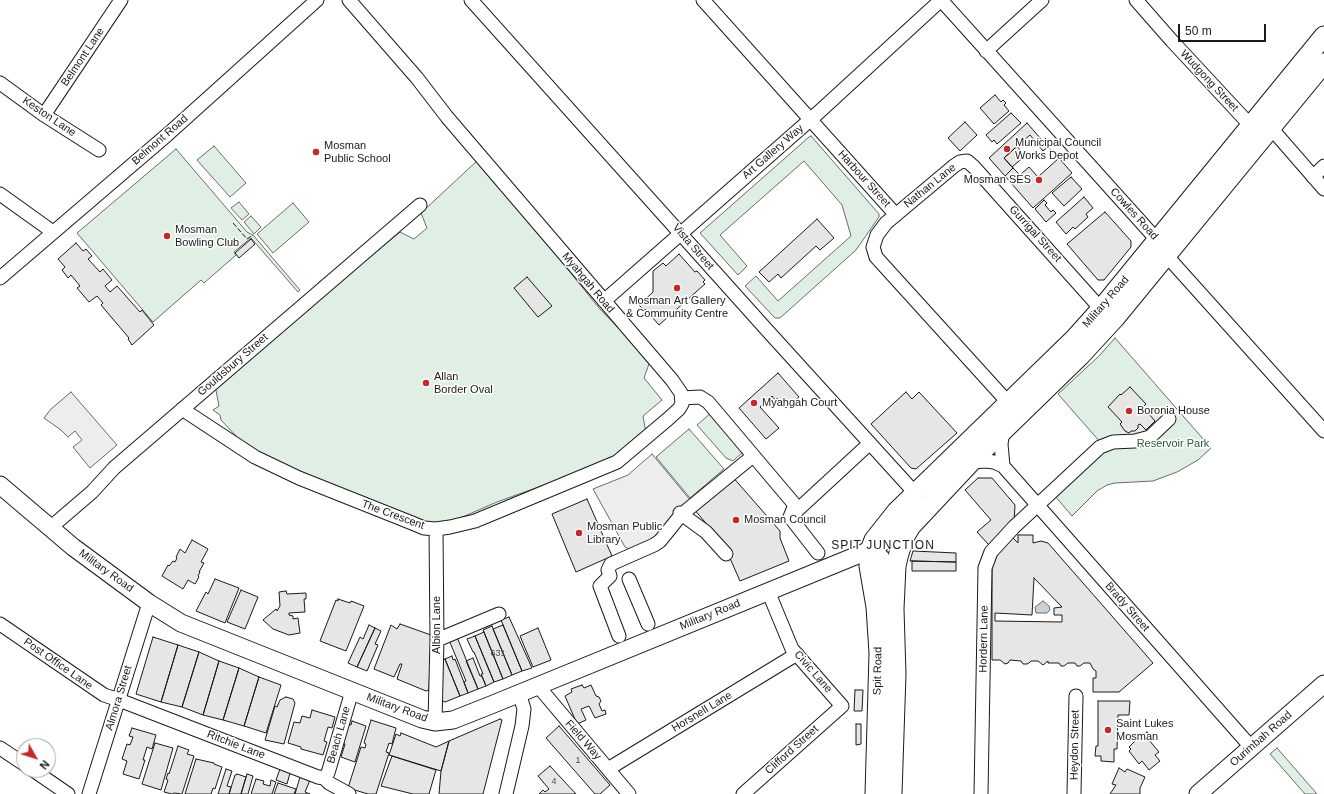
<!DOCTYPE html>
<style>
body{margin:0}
#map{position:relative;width:1324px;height:794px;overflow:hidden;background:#fff;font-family:Helvetica,sans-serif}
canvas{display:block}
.north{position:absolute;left:16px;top:738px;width:40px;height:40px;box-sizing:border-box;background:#fff;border:1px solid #a3a3a3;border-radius:50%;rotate:129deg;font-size:11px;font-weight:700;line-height:16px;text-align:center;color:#1a1a1a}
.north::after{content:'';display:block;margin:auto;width:14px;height:18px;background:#c62828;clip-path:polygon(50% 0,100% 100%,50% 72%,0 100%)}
.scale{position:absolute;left:1178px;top:24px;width:88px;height:18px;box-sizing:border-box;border:2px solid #1a1a1a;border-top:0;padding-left:5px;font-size:12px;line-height:14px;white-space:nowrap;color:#1a1a1a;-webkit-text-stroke:3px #fff;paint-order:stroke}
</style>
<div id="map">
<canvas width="1324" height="794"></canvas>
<div class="north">N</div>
<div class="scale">50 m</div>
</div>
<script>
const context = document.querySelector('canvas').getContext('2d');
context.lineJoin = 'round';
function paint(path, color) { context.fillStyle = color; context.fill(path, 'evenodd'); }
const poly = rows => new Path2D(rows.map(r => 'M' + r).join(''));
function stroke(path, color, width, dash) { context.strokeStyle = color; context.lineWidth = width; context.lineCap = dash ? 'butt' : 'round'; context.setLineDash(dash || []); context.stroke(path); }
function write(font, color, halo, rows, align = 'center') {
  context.font = font + ' Helvetica,sans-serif'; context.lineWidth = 3; context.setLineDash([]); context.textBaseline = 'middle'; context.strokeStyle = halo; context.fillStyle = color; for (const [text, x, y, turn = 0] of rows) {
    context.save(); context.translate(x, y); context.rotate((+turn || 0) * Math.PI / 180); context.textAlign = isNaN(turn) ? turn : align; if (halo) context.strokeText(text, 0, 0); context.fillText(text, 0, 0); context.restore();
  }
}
const green = poly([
 [811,136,879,214,879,217,856,250,780,318,775,318,745,286,756,276,778,301,851,236,842,205,804,161,720,235,747,266,738,275,700,233,809,137,811,136],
 [214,146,246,183,230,197,197,160,214,146],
 [176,149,247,232,253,235,300,290,298,292,251,238,234,252,236,255,204,283,201,280,153,322,77,233,176,149],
 [479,159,599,308,650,361,644,378,662,400,643,416,646,433,617,456,599,465,497,502,428,532,256,457,221,420,220,415,213,410,219,406,215,385,400,232,414,239,427,228,421,213,479,159],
 [239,202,249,214,242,220,231,208,239,202],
 [293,203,309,222,273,253,257,234,293,203],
 [251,216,261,227,254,234,244,222,251,216],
 [1115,338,1211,448,1198,460,1177,472,1153,481,1115,483,1107,485,1097,491,1072,516,1055,496,1101,443,1058,394,1099,356,1115,338],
 [712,412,745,450,733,461,726,458,697,425,712,412],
 [689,429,724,469,690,498,656,457,689,429],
 [1277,748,1317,794,1305,794,1270,754,1277,748]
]);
const parking = poly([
 [71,392,117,445,90,468,73,447,82,440,75,431,68,437,61,430,44,418,51,409,71,392],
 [652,454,691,501,657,540,631,550,625,547,593,489,628,475,652,454]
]);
const water = poly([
 [1043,601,1049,606,1050,610,1047,613,1036,613,1035,607,1043,601]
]);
const building = poly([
 [995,95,1001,102,1003,100,1006,103,1004,105,1009,111,994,124,980,108,995,95],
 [1011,113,1021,123,997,144,994,140,992,142,986,135,1011,113],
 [965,122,977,135,960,151,948,138,965,122],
 [1027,123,1048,147,1043,151,1030,135,1004,158,1013,168,1005,176,989,158,1027,123],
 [1017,146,1025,156,1012,167,1004,158,1017,146],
 [1059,158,1072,173,1033,208,1011,183,1029,167,1038,177,1059,158],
 [1013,168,1020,175,1011,183,1005,176,1013,168],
 [1071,177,1082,189,1064,206,1052,193,1071,177],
 [1084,197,1093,208,1086,214,1088,217,1075,229,1073,227,1066,234,1056,222,1084,197],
 [1044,200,1047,203,1045,205,1051,212,1053,210,1056,213,1046,222,1035,209,1044,200],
 [1105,212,1131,241,1131,247,1104,280,1098,280,1067,244,1105,212],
 [817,219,834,238,820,250,816,246,781,278,778,274,769,282,759,272,817,219],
 [251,239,255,244,239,258,235,253,251,239],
 [76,243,83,251,86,249,92,256,88,259,100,272,103,269,112,280,105,286,110,292,117,286,140,312,142,310,154,325,132,345,128,339,129,338,101,305,103,303,97,296,89,302,77,288,80,286,71,275,68,278,62,270,65,267,58,259,76,243],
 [679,254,695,272,697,271,705,280,703,282,705,284,659,325,645,309,644,310,639,305,653,292,653,271,663,263,666,266,679,254],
 [527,277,552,306,538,317,514,288,527,277],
 [778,373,799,397,786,408,777,398,775,400,772,396,760,407,779,428,766,439,739,408,778,373],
 [1130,387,1146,404,1143,407,1155,421,1146,430,1140,424,1138,425,1138,428,1135,431,1131,431,1129,433,1125,431,1120,424,1122,422,1108,407,1120,394,1121,395,1130,387],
 [906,392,912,399,919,392,957,433,916,469,911,468,871,424,906,392],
 [731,475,780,531,780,538,789,561,740,581,729,556,733,555,693,508,731,475],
 [978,478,992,478,1015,505,1014,522,989,545,977,532,991,520,965,490,978,478],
 [587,499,612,556,576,572,552,514,587,499],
 [1018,535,1033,535,1033,543,1041,541,1048,543,1153,663,1119,692,1093,692,1093,678,1096,678,1096,671,1093,669,1090,663,1084,663,1080,666,1077,666,1075,663,1068,663,1064,666,1061,666,1059,663,1048,663,1048,661,1043,665,1038,661,1031,661,1029,663,1027,664,1023,664,1021,661,1010,660,1008,663,1005,664,1000,660,992,660,992,558,1013,538,1018,543,1018,535],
 [1034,578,1062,607,1054,608,1054,615,1062,615,1062,622,995,621,995,613,1032,615,1034,578],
 [192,540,208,549,201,562,204,563,199,572,200,572,198,576,199,577,195,584,188,580,183,589,162,576,168,565,169,566,173,561,175,562,177,558,176,557,180,549,185,553,192,540],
 [913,551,956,553,956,562,910,561,913,551],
 [912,561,956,562,956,571,912,571,912,561],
 [215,579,239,588,225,623,196,611,206,592,208,594,215,579],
 [241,590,258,597,245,629,227,622,241,590],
 [286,591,287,594,306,593,306,599,304,599,305,612,289,613,289,615,293,616,293,619,298,618,300,633,289,635,273,629,263,620,276,609,277,611,280,606,279,592,286,591],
 [338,599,350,603,351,601,364,606,346,651,320,641,336,600,338,601,338,599],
 [509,617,532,668,522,671,501,620,509,617],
 [400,624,431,635,429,690,426,691,397,679,402,664,400,664,394,677,374,669,391,625,397,629,400,624],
 [369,625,375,628,357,667,348,663,360,637,363,639,369,625],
 [503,625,522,671,512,675,493,629,503,625],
 [492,626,512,675,503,679,483,630,492,626],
 [375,628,381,631,375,644,378,645,367,671,357,667,375,628],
 [538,628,551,660,533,667,520,636,538,628],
 [484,632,503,679,494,682,475,636,484,632],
 [475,636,494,682,486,686,481,674,483,674,474,652,473,652,467,639,475,636],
 [153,637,178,645,161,702,136,694,153,637],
 [457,637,478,689,468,693,464,682,466,681,449,640,457,637],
 [178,645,199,652,182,707,161,702,178,645],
 [199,652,219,661,203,715,182,707,199,652],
 [452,656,453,660,455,659,468,693,460,696,445,659,452,656],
 [473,658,480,676,482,676,486,686,478,689,466,661,473,658],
 [445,659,460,696,445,702,440,700,440,661,445,659],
 [219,661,239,668,223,720,203,715,219,661],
 [239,668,259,677,244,726,223,720,239,668],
 [259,677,281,685,266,733,244,726,259,677],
 [582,685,584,688,591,685,596,696,599,697,601,701,599,704,602,711,605,710,606,714,595,718,589,706,581,709,586,720,577,724,565,696,572,692,571,689,582,685],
 [855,690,863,690,862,711,854,711,855,690],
 [286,697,293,699,295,703,284,744,265,740,275,706,277,707,280,700,286,697],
 [1098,701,1130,701,1129,715,1118,715,1117,749,1114,749,1114,762,1101,761,1101,756,1095,756,1096,746,1098,746,1098,701],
 [312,710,335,717,332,728,328,727,324,741,327,742,323,755,301,749,301,747,288,743,294,722,300,723,302,716,310,718,312,710],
 [500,719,502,720,483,794,439,794,441,771,449,741,500,719],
 [371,720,396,728,392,744,389,743,386,752,389,753,376,794,368,794,348,788,361,747,365,748,366,744,364,743,371,720],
 [352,721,366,726,355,762,341,757,345,744,342,743,348,724,351,725,352,721],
 [856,724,861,724,861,744,856,745,856,724],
 [559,726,610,785,600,794,595,794,546,738,559,726],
 [132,728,156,735,152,749,147,747,143,760,145,760,139,779,123,774,127,761,122,759,127,744,130,745,133,737,129,736,132,728],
 [1147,732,1152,738,1149,740,1159,752,1155,755,1160,761,1149,770,1142,761,1139,764,1129,751,1131,749,1129,747,1135,741,1134,740,1138,737,1139,739,1147,732],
 [401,733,436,747,449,741,441,771,389,755,396,734,400,736,401,733],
 [155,743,173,748,161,790,142,784,155,743],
 [178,746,189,750,187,754,194,756,182,794,174,793,172,794,164,792,168,780,166,779,168,773,169,774,178,746],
 [392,756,436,770,429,794,413,794,381,786,392,756],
 [196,759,214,763,214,764,222,767,215,789,213,788,211,794,185,794,196,759],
 [550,766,576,794,539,794,543,790,545,792,549,789,538,776,550,766],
 [1119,768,1125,772,1127,769,1145,777,1140,788,1140,794,1110,794,1116,785,1112,784,1119,768],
 [226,769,232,771,227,786,231,787,229,794,218,794,226,769],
 [280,769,290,773,287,784,276,780,280,769],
 [237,774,246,777,241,794,229,794,235,775,236,775,237,774],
 [247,774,253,776,248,794,241,794,247,774],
 [300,777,310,780,305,792,310,794,295,794,300,777],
 [256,779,264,781,263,784,270,786,271,780,276,782,272,794,251,794,256,779],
 [278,783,296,789,294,794,274,794,278,783]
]);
const minor = poly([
 [471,0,766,329,915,493],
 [703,0,896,215],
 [941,0,1158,241,1166,254,1174,264,1324,431],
 [1136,0,1172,41,1251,126],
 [986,51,1042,0],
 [0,83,44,115,99,150],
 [44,115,121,0],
 [1271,128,1324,189],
 [1313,177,1324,166],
 [0,194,53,232],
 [0,278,167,135,317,0],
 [604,301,819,112,941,0],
 [682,398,700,397,708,402,795,505,790,517,818,553],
 [182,409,255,457,299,478,412,523,424,528,436,529,450,527,475,521,617,462,668,419,679,409,682,404,681,393,672,380,447,117,417,78,349,0],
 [1014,409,876,257,873,247,877,235,886,223,954,166,960,162,967,161,974,167,1101,309],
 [1003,431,1001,444,1003,466],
 [971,462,986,461,994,462,1003,466,1251,747],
 [680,513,706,532,726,554],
 [791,516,869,444],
 [50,528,92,492,114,468,420,205],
 [629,579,648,624],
 [0,624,104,695,119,700,318,777,324,778,329,783,349,794],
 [619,636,600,586,610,576,608,570,611,564,654,545,660,541,681,515,753,456],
 [437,640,499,614],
 [538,686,629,794],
 [435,722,437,640,436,529],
 [0,748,24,764],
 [608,769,797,654],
 [33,770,68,794],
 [324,778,328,773,352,691],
 [89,794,149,603],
 [506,794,522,726,524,709,519,693],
 [743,794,842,706,792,649,768,591],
 [981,794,985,568,991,552,1014,527,1100,447,1113,442,1135,441,1150,437,1169,419],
 [1074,794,1076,696]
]);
const major = poly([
 [0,485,73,547,149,603,181,623,422,719,435,722,453,720,491,705,870,550,884,541,921,504],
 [870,550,881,558,884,567,891,597],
 [1198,794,1324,684]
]);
const highway = poly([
 [875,794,879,653,876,607,869,566,870,550,874,540,897,511,1074,339,1101,309,1324,36],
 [892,794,896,674,894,609,896,566,899,553,905,536,911,526,971,462,1080,356,1115,318,1324,63]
]);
const fence = poly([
 [1048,147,1059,158],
 [233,223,247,239,253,235]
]);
const markers = [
 [1007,149,4,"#c62828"],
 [316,152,4,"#c62828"],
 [1039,180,4,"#c62828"],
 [167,236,4,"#c62828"],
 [677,288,4,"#c62828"],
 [426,383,4,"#c62828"],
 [754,403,4,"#c62828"],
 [1129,411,4,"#c62828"],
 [736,520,4,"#c62828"],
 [579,533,4,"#c62828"],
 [1108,730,4,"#c62828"]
];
const numberNames = [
 ["631",498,654],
 ["1",578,761],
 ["4",554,782]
];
const streetNames = [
 ["Belmont Lane",83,57,-56],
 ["Wudgong Street",1209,81,47],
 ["Keston Lane",49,117,34],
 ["Belmont Road",160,140,-41],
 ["Art Gallery Way",773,152,-41],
 ["Harbour Street",864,179,48],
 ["Nathan Lane",930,186,-39],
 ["Cowles Road",1134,214,48],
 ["Gurrigal Street",1035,234,48],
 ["Vista Street",693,247,49],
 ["Myahgah Road",588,283,50],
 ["Military Road",1106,302,-49],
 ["Gouldsbury Street",233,365,-41],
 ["The Crescent",393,515,20],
 ["Military Road",106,571,36],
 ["Brady Street",1127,607,49],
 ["Military Road",710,615,-22],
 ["Albion Lane",437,625,-90],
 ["Hordern Lane",984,639,-89],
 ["Post Office Lane",58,664,35],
 ["Spit Road",878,671,-89],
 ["Civic Lane",813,672,49],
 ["Almora Street",119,698,-73],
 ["Military Road",397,708,20],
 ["Horsnell Lane",702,712,-31],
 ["Beach Lane",339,735,-74],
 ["Ourimbah Road",1261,739,-41],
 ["Field Way",583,740,49],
 ["Ritchie Lane",236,745,21],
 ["Heydon Street",1075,745,-89],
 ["Clifford Street",792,750,-42]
];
const poiNames = [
 ["Municipal Council",1015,143],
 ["Works Depot",1015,156],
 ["Mosman",324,146],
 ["Public School",324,159],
 ["Mosman SES",1031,180,"right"],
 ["Mosman",175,230],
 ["Bowling Club",175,243],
 ["Mosman Art Gallery",677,301,"center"],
 ["& Community Centre",677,314,"center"],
 ["Allan",434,377],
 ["Border Oval",434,390],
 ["Myahgah Court",762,403],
 ["Boronia House",1137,411],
 ["Mosman Council",744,520],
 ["Mosman Public",587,527],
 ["Library",587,540],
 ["Saint Lukes",1116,724],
 ["Mosman",1116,737]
];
const parkNames = [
 ["Reservoir Park",1173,444]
];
const neighbourhoodNames = [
 ["SPIT JUNCTION",883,546]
];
paint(green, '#e0efe3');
stroke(green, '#6a6a6a', 1);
paint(parking, '#ededed');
stroke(parking, '#6a6a6a', 1);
paint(water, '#c6d2dc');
stroke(water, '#6a6a6a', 1);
paint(building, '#e6e6e6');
stroke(building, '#1a1a1a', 1);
stroke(minor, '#1a1a1a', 15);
stroke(major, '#1a1a1a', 19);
stroke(highway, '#1a1a1a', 21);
stroke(minor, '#fff', 13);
stroke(major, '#fff', 17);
stroke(highway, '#fff', 19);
stroke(fence, '#1a1a1a', 1, [5, 2]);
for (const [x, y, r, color] of markers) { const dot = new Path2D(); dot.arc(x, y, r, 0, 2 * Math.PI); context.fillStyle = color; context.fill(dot); stroke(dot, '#fff', 1.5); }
write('9px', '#4d4d4d', null, numberNames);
write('11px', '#1a1a1a', '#fff', streetNames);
write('11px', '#1a1a1a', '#fff', poiNames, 'left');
write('11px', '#2b5a34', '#fff', parkNames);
context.letterSpacing = '1px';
write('12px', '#1a1a1a', '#fff', neighbourhoodNames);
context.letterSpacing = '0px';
</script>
